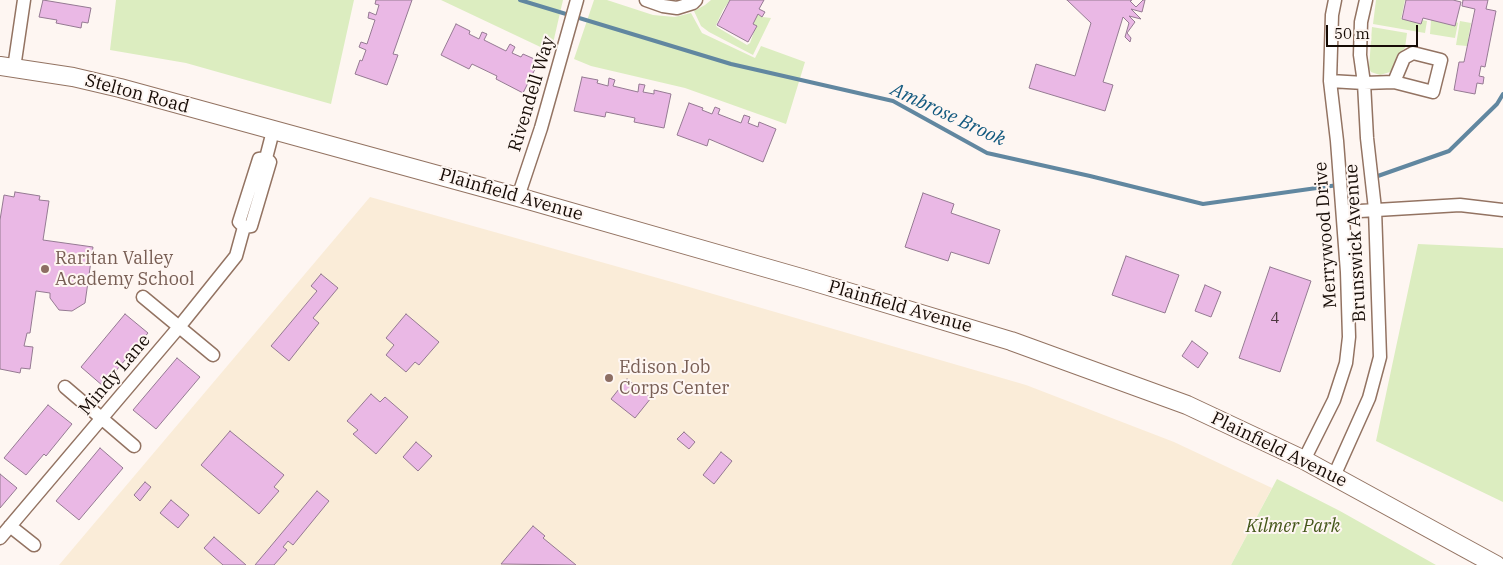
<!DOCTYPE html>
<style>
body{margin:0}
#map{position:relative;width:1503px;height:565px;overflow:hidden;background:#fef6f2;font-family:"IBM Plex Serif",serif}
canvas{display:block}
.scale{position:absolute;left:1326px;top:25px;width:92px;height:22px;box-sizing:border-box;border:2px solid #160b05;border-top:0;padding-left:6px;font-size:15px;line-height:18px;white-space:nowrap;color:#160b05;-webkit-text-stroke:4px #fef6f2;paint-order:stroke}
</style>
<div id="map">
<canvas width="1503" height="565"></canvas>
<div class="scale">50 m</div>
</div>
<script>
const context = document.querySelector('canvas').getContext('2d');
context.lineJoin = 'round';
function paint(path, color) { context.fillStyle = color; context.fill(path, 'evenodd'); }
const poly = rows => new Path2D(rows.map(r => 'M' + r).join(''));
function stroke(path, color, width, dash) { context.strokeStyle = color; context.lineWidth = width; context.lineCap = dash ? 'butt' : 'round'; context.setLineDash(dash || []); context.stroke(path); }
function write(font, color, halo, rows, align = 'center') {
  context.font = font + ' "IBM Plex Serif",serif'; context.lineWidth = 4; context.setLineDash([]); context.textBaseline = 'middle'; context.strokeStyle = halo; context.fillStyle = color; for (const [text, x, y, turn = 0] of rows) {
    context.save(); context.translate(x, y); context.rotate((+turn || 0) * Math.PI / 180); context.textAlign = isNaN(turn) ? turn : align; if (halo) context.strokeText(text, 0, 0); context.fillText(text, 0, 0); context.restore();
  }
}
const education = poly([
 [370,197,672,282,1026,385,1174,442,1272,488,1231,565,59,565]
]);
const green = poly([
 [116,0,354,0,331,104,186,63,110,50],
 [441,0,563,0,551,52],
 [594,0,607,0,653,15,675,17,691,13,702,33,755,58,761,46,805,62,786,124,685,88,591,66,574,59],
 [711,0,730,0,723,10,716,25,717,27,747,45,750,43,756,26,752,24,757,14,763,17,771,18,753,55,709,32,701,26,694,11,705,5],
 [1376,0,1405,0,1401,19,1421,23,1422,20,1427,21,1425,33,1373,24],
 [1431,20,1454,26,1456,22,1458,23,1455,38,1430,34],
 [1460,21,1471,23,1467,46,1456,45],
 [1372,27,1407,33,1405,48,1397,55,1392,69,1390,72,1380,75,1371,72,1369,68],
 [1418,244,1503,248,1503,502,1376,441],
 [1277,479,1340,511,1436,565,1231,565]
]);
const stream = poly([
 [520,0,731,64,893,101,987,153,1090,176,1203,204,1338,185],
 [1375,177,1449,151,1497,104,1503,94]
]);
const building = poly([
 [43,0,91,8,88,23,82,22,81,28,56,23,57,20,39,17,43,0],
 [376,0,412,0,393,54,398,55,387,85,355,74,360,60,362,61,366,50,359,47,361,42,367,44,375,20,368,18,369,12,376,15,379,5,375,4,376,0],
 [730,0,764,0,759,9,765,12,762,17,758,14,753,24,757,26,748,42,717,25,730,0],
 [1067,0,1132,0,1130,1,1136,7,1143,0,1145,0,1142,12,1131,9,1141,19,1129,16,1135,22,1127,33,1131,38,1130,42,1125,37,1129,23,1123,17,1103,82,1113,85,1105,111,1029,88,1036,64,1075,76,1091,23,1067,0],
 [1406,0,1453,0,1461,2,1455,26,1423,18,1421,24,1402,19,1406,0],
 [1463,0,1488,0,1486,9,1496,11,1485,67,1481,66,1479,76,1484,77,1483,84,1477,83,1475,94,1454,90,1459,62,1464,62,1475,9,1462,6,1463,0],
 [456,24,470,31,469,34,479,39,482,32,487,34,484,40,506,51,510,44,515,47,512,53,521,57,523,54,539,61,523,93,496,79,497,76,472,64,469,69,441,55,456,24],
 [582,77,598,80,597,83,608,86,609,78,615,80,613,86,638,92,639,84,645,85,643,92,654,94,654,90,671,94,664,128,634,122,635,118,606,112,605,117,574,111,582,77],
 [689,103,703,108,702,110,712,114,715,107,720,109,718,114,741,123,744,115,750,117,748,123,758,127,759,122,776,129,763,162,709,139,707,146,677,135,689,103],
 [15,192,40,196,39,200,49,201,43,240,93,247,85,303,72,311,59,310,50,298,50,293,36,291,30,333,27,333,24,346,33,347,30,369,21,368,20,373,0,369,0,220,4,195,14,197,15,192],
 [923,193,954,204,951,213,1000,230,989,264,951,252,948,261,905,247,923,193],
 [1126,256,1179,275,1165,313,1112,295,1126,256],
 [1270,267,1311,281,1280,372,1239,358,1270,267],
 [321,274,338,288,313,318,319,323,289,361,271,346,317,291,311,286,321,274],
 [1205,285,1221,292,1211,317,1195,311,1205,285],
 [125,314,148,333,103,386,81,367,125,314],
 [406,314,439,342,419,365,415,362,406,372,386,355,394,345,386,338,406,314],
 [1192,341,1208,353,1198,368,1182,356,1192,341],
 [177,358,200,377,156,429,133,410,177,358],
 [627,379,651,398,635,418,611,399,627,379],
 [371,394,380,402,385,397,408,417,376,454,353,434,358,430,347,421,371,394],
 [48,405,72,424,46,456,44,454,26,475,4,458,48,405],
 [230,431,284,475,274,487,279,491,259,514,201,465,230,431],
 [684,432,695,442,689,449,677,439,684,432],
 [416,442,432,456,418,471,403,457,416,442],
 [100,448,123,468,79,520,56,501,100,448],
 [721,452,732,461,714,484,703,475,721,452],
 [0,474,17,488,0,508,0,474],
 [145,482,151,487,140,501,134,495,145,482],
 [317,491,329,501,293,545,288,541,283,547,287,550,274,565,255,565,317,491],
 [171,500,189,515,178,528,160,513,171,500],
 [533,526,545,536,543,538,576,565,501,564,533,526],
 [214,537,246,565,223,565,204,548,214,537]
]);
const street = poly([
 [646,0,663,6,677,8,693,3,696,0],
 [14,68,24,0],
 [1330,81,1364,83,1394,82,1433,92,1441,60,1413,53,1404,58,1394,82],
 [266,158,273,131],
 [518,197,541,128,577,0],
 [1343,212,1460,205,1503,210],
 [244,227,239,222,259,159,266,158],
 [244,227,251,226,270,162,266,158],
 [143,297,213,355],
 [65,387,134,446],
 [1304,460,1334,400,1346,363,1349,337,1347,272,1337,141,1330,81,1332,15,1335,0],
 [1334,476,1369,398,1380,357,1375,209,1367,138,1364,83,1360,55,1361,22,1366,0],
 [10,526,34,545],
 [0,538,179,327,236,256,244,227]
]);
const secondary = poly([
 [0,66,73,77,120,88,518,197,805,279,1011,341,1187,405,1304,460,1496,565]
]);
const markers = [
 [45,269,5,"#8d6e63"],
 [609,378,5,"#8d6e63"]
];
const numberNames = [
 ["4",1275,319]
];
const streetNames = [
 ["Stelton Road",137,94,15],
 ["Rivendell Way",532,94,-73],
 ["Plainfield Avenue",511,195,16],
 ["Merrywood Drive",1326,235,-94],
 ["Brunswick Avenue",1356,243,-93],
 ["Plainfield Avenue",900,307,16],
 ["Mindy Lane",115,375,-50],
 ["Plainfield Avenue",1279,450,26]
];
const educationNames = [
 ["Raritan Valley",55,259],
 ["Academy School",55,280],
 ["Edison Job",619,368],
 ["Corps Center",619,389]
];
const parkNames = [
 ["Kilmer Park",1293,527]
];
const waterNames = [
 ["Ambrose Brook",948,115,25]
];
paint(education, '#faecd8');
paint(green, '#dcedc0');
stroke(stream, '#6187a0', 4);
paint(building, '#eab8e5');
stroke(building, '#957a92', 1);
stroke(street, '#937362', 15);
stroke(secondary, '#937362', 20);
stroke(street, '#fff', 12);
stroke(secondary, '#fff', 18);
for (const [x, y, r, color] of markers) { const dot = new Path2D(); dot.arc(x, y, r, 0, 2 * Math.PI); context.fillStyle = color; context.fill(dot); stroke(dot, '#fef6f2', 2); }
write('15px', '#4b363d', null, numberNames);
write('18px', '#160b05', '#fef6f2', streetNames);
write('18px', '#785e54', '#fef6f2', educationNames, 'left');
write('italic 18px', '#445719', '#fef6f2', parkNames);
write('italic 19px', '#11587e', '#fef6f2', waterNames);
</script>
